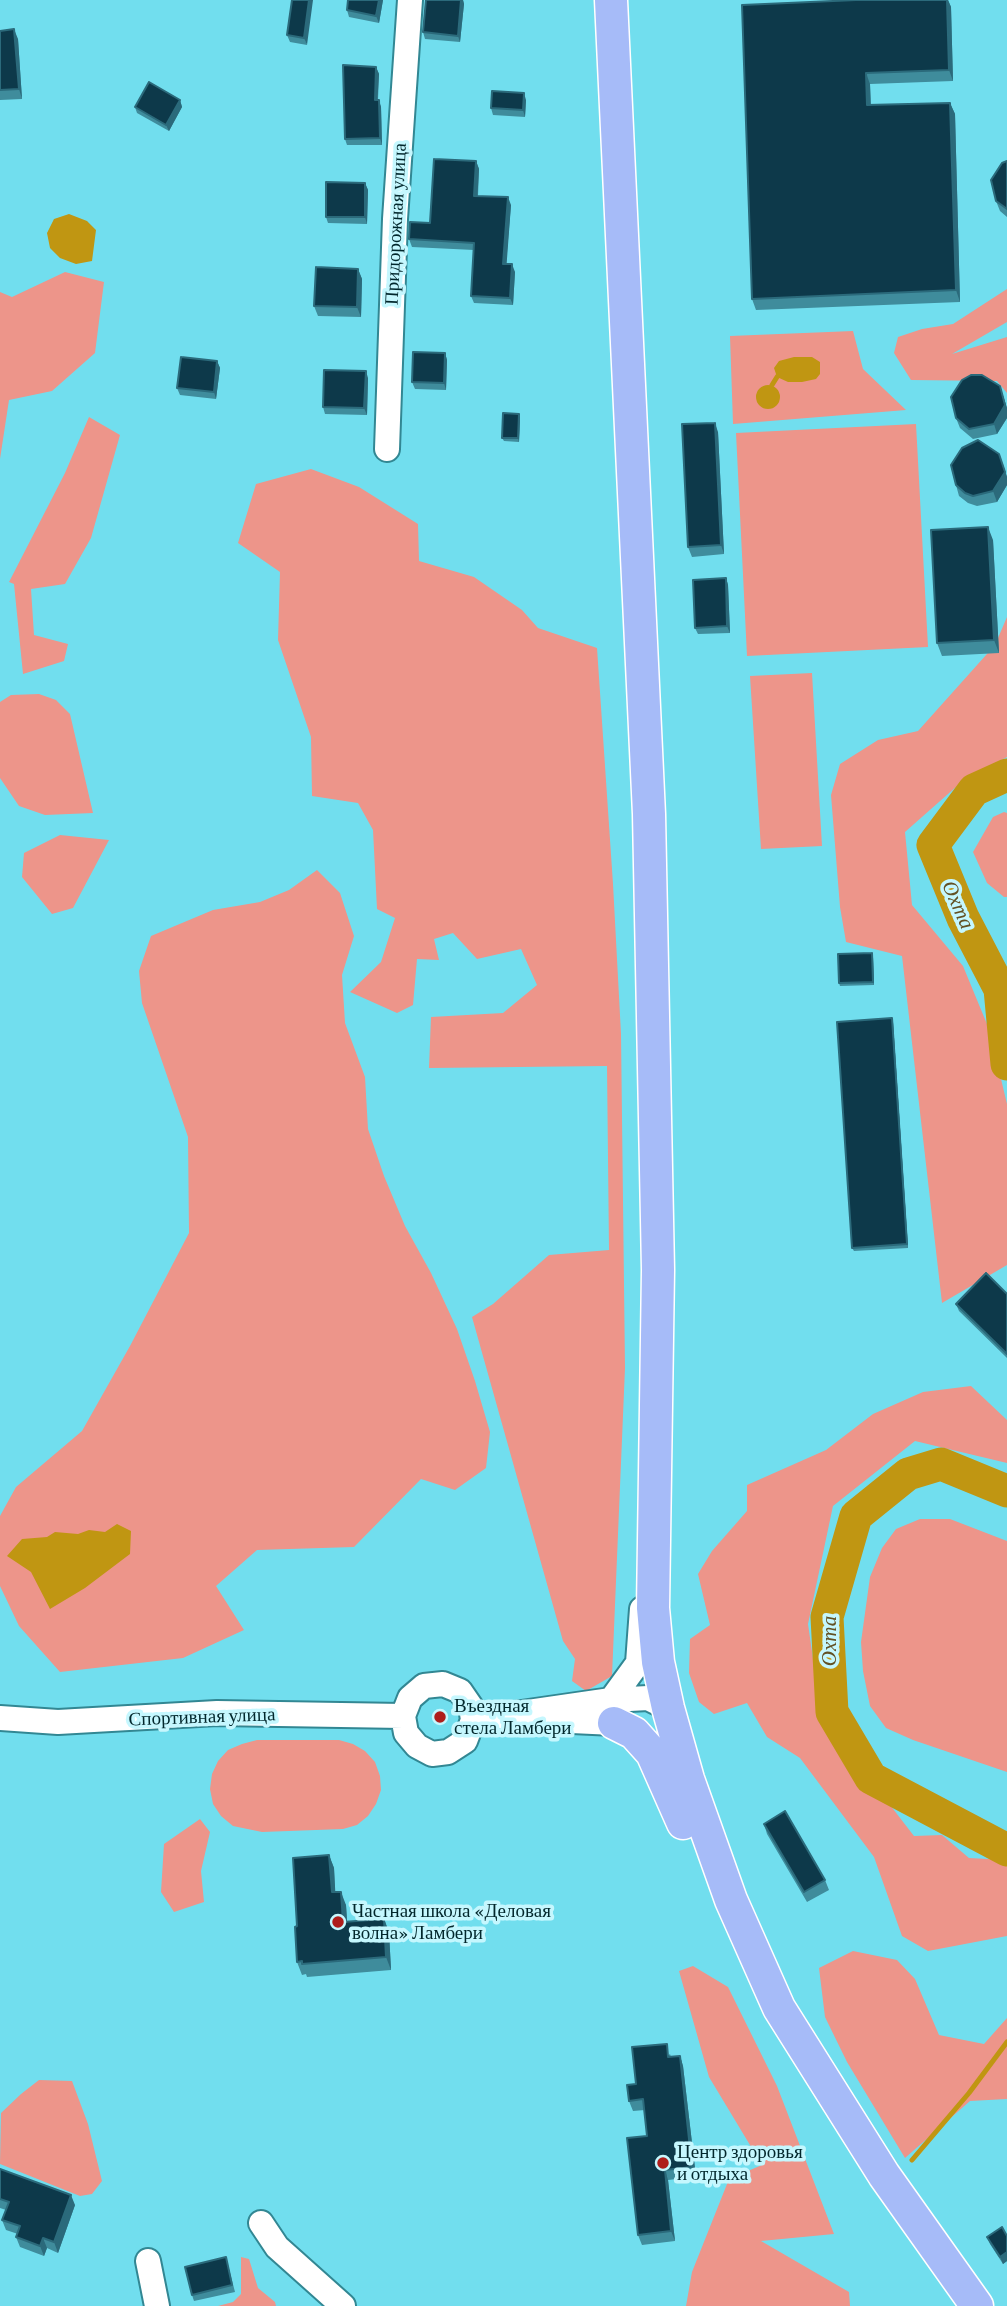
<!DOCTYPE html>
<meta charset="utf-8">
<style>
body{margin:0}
canvas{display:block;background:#71deee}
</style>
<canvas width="1007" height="2306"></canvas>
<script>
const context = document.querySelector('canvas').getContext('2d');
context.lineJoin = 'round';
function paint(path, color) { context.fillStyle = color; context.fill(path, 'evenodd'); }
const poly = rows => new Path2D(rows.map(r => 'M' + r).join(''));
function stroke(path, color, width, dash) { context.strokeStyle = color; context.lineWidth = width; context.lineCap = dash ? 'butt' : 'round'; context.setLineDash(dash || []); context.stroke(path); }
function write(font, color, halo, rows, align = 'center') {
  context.font = font + ' "Crimson Pro",serif'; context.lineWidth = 7; context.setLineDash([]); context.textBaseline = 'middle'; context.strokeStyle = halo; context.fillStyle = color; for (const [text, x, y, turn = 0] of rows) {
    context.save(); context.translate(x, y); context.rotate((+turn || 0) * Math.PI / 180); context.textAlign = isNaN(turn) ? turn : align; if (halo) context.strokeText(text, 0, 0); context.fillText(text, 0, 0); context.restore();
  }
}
const green = poly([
 [65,272,104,282,95,353,52,391,9,400,0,459,0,292,12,297],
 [1007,289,1007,322,952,354,1007,337,1007,393,997,381,911,380,894,353,898,337,922,329,953,324],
 [853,331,863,369,906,410,733,424,730,336],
 [89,417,120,435,91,538,65,584,31,589,34,635,68,644,64,661,23,674,14,584,9,582,65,473],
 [916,424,928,647,747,656,736,433],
 [311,469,359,487,418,524,419,561,474,577,522,610,538,628,597,648,613,884,621,1034,625,1368,612,1676,586,1691,572,1681,575,1659,563,1641,472,1317,493,1304,549,1255,609,1250,607,1066,429,1068,431,1017,503,1013,537,985,521,949,477,959,453,933,434,939,439,960,417,959,413,1005,397,1013,350,992,381,962,395,918,377,909,373,830,358,803,312,796,311,737,278,640,280,572,238,543,256,484],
 [1007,617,1007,757,965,779,905,832,912,905,963,966,989,1029,1007,1104,1007,1265,942,1303,902,956,846,942,840,907,831,795,840,764,878,740,918,731,995,645],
 [812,673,822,846,761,849,750,676],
 [39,694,56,700,70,714,93,813,45,815,19,806,0,778,0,702,11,695],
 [1004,812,1007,813,1007,897,1004,897,987,883,973,852,993,817],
 [60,835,109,840,73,908,52,914,22,877,24,853],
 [317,870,340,893,354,936,342,975,345,1023,365,1077,368,1129,384,1176,405,1226,431,1273,457,1329,475,1381,490,1432,486,1468,455,1490,421,1479,354,1547,257,1550,216,1586,244,1630,183,1658,60,1672,19,1626,0,1586,0,1516,16,1487,82,1431,130,1346,189,1233,188,1137,142,1003,139,971,151,936,213,910,260,902,289,890],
 [971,1386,1007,1420,1007,1463,915,1441,833,1506,808,1624,821,1714,857,1775,890,1805,914,1836,942,1835,969,1858,1007,1860,1007,1936,928,1951,902,1936,874,1857,800,1758,767,1737,747,1703,714,1714,699,1702,689,1673,690,1639,710,1625,698,1574,712,1551,747,1511,747,1485,826,1450,873,1414,923,1392],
 [920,1519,950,1519,1007,1541,1007,1772,913,1740,886,1728,870,1706,863,1671,861,1642,870,1577,882,1548,896,1529],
 [257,1740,339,1740,353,1744,365,1751,375,1762,380,1776,381,1790,376,1804,368,1816,357,1825,343,1829,262,1832,233,1826,221,1816,213,1804,210,1789,212,1774,218,1761,228,1750,242,1744],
 [200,1819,210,1832,201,1871,204,1902,174,1912,161,1892,164,1844],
 [853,1951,897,1960,915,1979,939,2035,984,2044,1007,2018,1007,2099,970,2101,905,2158,847,2062,825,2017,819,1968],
 [693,1966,728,1987,777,2086,834,2234,761,2241,849,2292,850,2306,686,2306,692,2272,729,2179,762,2165,709,2077,679,1971],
 [39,2080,72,2081,88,2124,102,2181,92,2194,80,2196,0,2164,1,2113,21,2094],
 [241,2257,249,2259,258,2288,275,2302,276,2306,218,2306,233,2302,241,2294]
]);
const water = poly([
 [69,214,87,221,96,230,92,261,76,264,60,258,50,248,47,233,54,219],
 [794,357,812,357,820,362,820,374,816,379,802,382,788,382,777,377,774,368,779,361],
 '756 397a12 12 0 1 1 24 0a12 12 0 1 1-24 0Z',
 [117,1524,131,1531,130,1554,85,1588,50,1609,31,1572,7,1556,22,1539,47,1537,55,1532,78,1534,89,1530,105,1532]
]);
const stream = poly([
 [772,385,777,377],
 [912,2160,969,2093,1007,2042]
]);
const river = poly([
 [1007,775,974,790,933,845,963,918,1000,989,1007,1064],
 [1007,1491,941,1464,908,1474,856,1516,827,1617,832,1712,871,1778,1007,1850]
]);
const minor = poly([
 [387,449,395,219,410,0],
 [443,1684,460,1691,471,1707,473,1720,465,1741,448,1752,432,1754,417,1746,406,1733,403,1716,410,1698,424,1686,443,1684],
 [611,1700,638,1663,642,1609],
 [0,1718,58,1722,217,1713,403,1716],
 [473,1720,611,1700,648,1698,668,1708],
 [551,1720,614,1723],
 [261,2223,277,2247,343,2306],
 [148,2261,157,2306]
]);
const major = poly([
 [611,0,649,814,658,1270,653,1608,658,1662,668,1708,688,1779,731,1900,779,2008,884,2175,977,2306],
 [614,1723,634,1733,652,1753,683,1823]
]);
const wall = poly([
 [292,0,307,45,290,42,287,35],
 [348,0,383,0,379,23,349,17,347,10],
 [426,0,463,0,464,4,460,42,425,39,423,32],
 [856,0,948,0,951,7,953,81,870,84,871,105,950,103,955,114,960,302,756,310,752,299],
 [0,31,18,39,22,99,0,100],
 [376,67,379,74,378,100,381,107,382,145,347,145,345,139],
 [180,100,182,107,169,131,137,113,135,107],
 [526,100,525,117,493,115,491,108],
 [476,161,479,169,478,196,511,205,506,264,515,272,513,305,474,303,471,296,474,250,412,247,409,239,430,223],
 [1007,161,1007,217,1000,211,996,201],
 [365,183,368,190,367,224,328,223,326,217],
 [358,269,362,279,361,317,318,316,314,306],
 [445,353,447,360,446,390,415,389,412,382],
 [217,361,220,368,216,399,180,395,177,388],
 [368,378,367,415,325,414,323,407],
 [1003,396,1007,408,1007,418,997,434,973,439,960,428,956,418],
 [520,417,519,442,504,441,502,438],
 [718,432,724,554,692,557,688,547],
 [1003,464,1007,477,1007,485,997,502,977,506,968,503,959,496,956,485],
 [993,540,999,653,942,656,937,643],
 [726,578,728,585,730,633,698,634,695,628],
 [873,957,874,985,840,986,839,983],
 [893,1022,908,1248,854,1251,852,1248],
 [1007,1294,1007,1358,959,1311,956,1304],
 [764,1824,825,1880,829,1890,807,1902,767,1834],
 [329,1855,334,1868,335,1892,346,1905,347,1922,384,1919,389,1932,391,1970,307,1977,306,1974,302,1975,297,1962,297,1926],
 [670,2054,671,2057,680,2056,683,2066,696,2177,668,2180,675,2241,642,2245,638,2235,647,2136,645,2110,633,2111,629,2101,636,2084],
 [0,2169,75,2205,58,2253,47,2248,44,2256,20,2247,16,2237,18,2234,6,2230,2,2220,6,2210,0,2208],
 [1007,2236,1007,2261,1003,2264,990,2244,987,2237],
 [226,2257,235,2292,194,2301,192,2295]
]);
const shadedWall = poly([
 [309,0,313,0,307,45,304,38],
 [379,0,383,0,379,23,376,16],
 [461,0,463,0,464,4,460,42,458,36],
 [947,0,948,0,951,7,953,81,949,70],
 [14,29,18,39,22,99,19,89],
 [376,67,379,74,377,107,375,100],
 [866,73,870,84,871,117,867,105],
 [524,93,526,100,525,117,523,110],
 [180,100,182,107,169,131,166,125],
 [379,100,381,107,382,145,380,138],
 [950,103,955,114,960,302,956,290],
 [476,161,479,169,477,204,474,196],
 [365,183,368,190,367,224,365,217],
 [508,197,511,205,506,272,503,264],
 [512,264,515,272,513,305,510,298],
 [358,269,362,279,361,317,357,307],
 [445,353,447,360,446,390,444,383],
 [217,361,220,368,216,399,214,392],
 [366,371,368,378,367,415,364,408],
 [1000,386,1007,408,1007,418,997,434,994,424],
 [519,414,520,417,519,442,518,438],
 [715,423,718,432,724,554,721,545],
 [999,454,1007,477,1007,485,997,502,993,491],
 [988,527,993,540,999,653,994,640],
 [726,578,728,585,730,633,727,626],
 [872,953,873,957,874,985,873,982],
 [892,1018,893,1022,908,1248,907,1244],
 [329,1855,334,1868,336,1905,332,1892],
 [341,1892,346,1905,348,1935,343,1922],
 [384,1919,389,1932,391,1970,386,1957],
 [680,2056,683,2066,696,2177,692,2167],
 [665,2170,668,2180,675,2241,671,2231],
 [71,2195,75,2205,58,2253,54,2242],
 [43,2238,47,2248,44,2256,40,2246],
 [1007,2252,1007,2261,1003,2264,1000,2257]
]);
const building = poly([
 [292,0,309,0,304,38,287,35,292,0],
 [348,0,379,0,376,16,347,10,348,0],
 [426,0,461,0,458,36,423,32,426,0],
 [856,0,947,0,949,70,866,73,867,105,950,103,956,290,752,299,742,5,856,0],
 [14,29,19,89,0,90,0,31,14,29],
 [343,65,376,67,375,100,379,100,380,138,345,139,343,65],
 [149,82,180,100,166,125,135,107,149,82],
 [492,91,524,93,523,110,491,108,492,91],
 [434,159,476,161,474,196,508,197,503,264,512,264,510,298,471,296,474,243,409,239,410,222,430,223,434,159],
 [1007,161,1007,209,996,201,991,180,1002,163,1007,161],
 [326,182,365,183,365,217,326,217,326,182],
 [316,267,358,269,357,307,314,306,316,267],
 [413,352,445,353,444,383,412,382,413,352],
 [181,357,217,361,214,392,177,388,181,357],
 [324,370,366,371,364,408,323,407,324,370],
 [971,375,982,375,1000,386,1005,405,994,424,969,429,956,418,951,397,962,380,971,375],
 [503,413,519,414,518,438,502,438,503,413],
 [715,423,721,545,688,547,682,424,715,423],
 [978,440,999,454,1005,472,993,491,973,496,965,493,956,485,951,465,962,448,978,440],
 [988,527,994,640,937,643,931,530,988,527],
 [726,578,727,626,695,628,693,580,726,578],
 [872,953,873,982,839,983,838,954,872,953],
 [892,1018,907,1244,852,1248,837,1022,892,1018],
 [986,1273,1007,1294,1007,1354,956,1304,986,1273],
 [785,1811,825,1880,804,1892,764,1824,785,1811],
 [329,1855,332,1892,341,1892,343,1922,384,1919,386,1957,302,1964,302,1961,297,1962,295,1927,297,1926,293,1858,329,1855],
 [667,2044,668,2057,680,2056,692,2167,665,2170,671,2231,638,2235,627,2138,647,2136,643,2099,629,2101,627,2085,636,2084,632,2047,667,2044],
 [0,2169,71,2195,54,2242,43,2238,40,2246,16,2237,20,2226,2,2220,9,2202,0,2199,0,2169],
 [1002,2227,1007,2236,1007,2252,1000,2257,987,2237,1002,2227],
 [226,2257,232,2285,192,2295,185,2267,226,2257]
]);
const markers = [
 [440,1717,7,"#ae1d1b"],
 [338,1922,7,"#ae1d1b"],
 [663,2163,7,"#ae1d1b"]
];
const streetNames = [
 ["Придорожная улица",396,224,-87],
 ["Спортивная улица",202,1717,-2]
];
const poiNames = [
 ["Въездная",454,1706],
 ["стела Ламбери",454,1728],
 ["Частная школа «Деловая",352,1911],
 ["волна» Ламбери",352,1933],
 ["Центр здоровья",677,2152],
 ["и отдыха",677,2174]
];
const waterNames = [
 ["Охта",958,905,66],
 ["Охта",830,1641,-90]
];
paint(green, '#ed958a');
paint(water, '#c09612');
stroke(stream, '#c09612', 5);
stroke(river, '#c09612', 33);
stroke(minor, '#328793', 28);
stroke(major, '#fff', 35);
stroke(minor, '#fff', 24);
stroke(major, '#a6bbf8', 32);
paint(wall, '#3f8c9c');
paint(shadedWall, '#2b6a7b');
paint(building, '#0d394a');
stroke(building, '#2b6a7b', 2);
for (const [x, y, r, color] of markers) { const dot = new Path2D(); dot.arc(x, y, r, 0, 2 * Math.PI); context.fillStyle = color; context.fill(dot); stroke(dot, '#c5f7fe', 2.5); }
write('19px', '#02272c', '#c5f7fe', streetNames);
write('19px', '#02272c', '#c5f7fe', poiNames, 'left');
write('italic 21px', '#635124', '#c5f7fe', waterNames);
</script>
